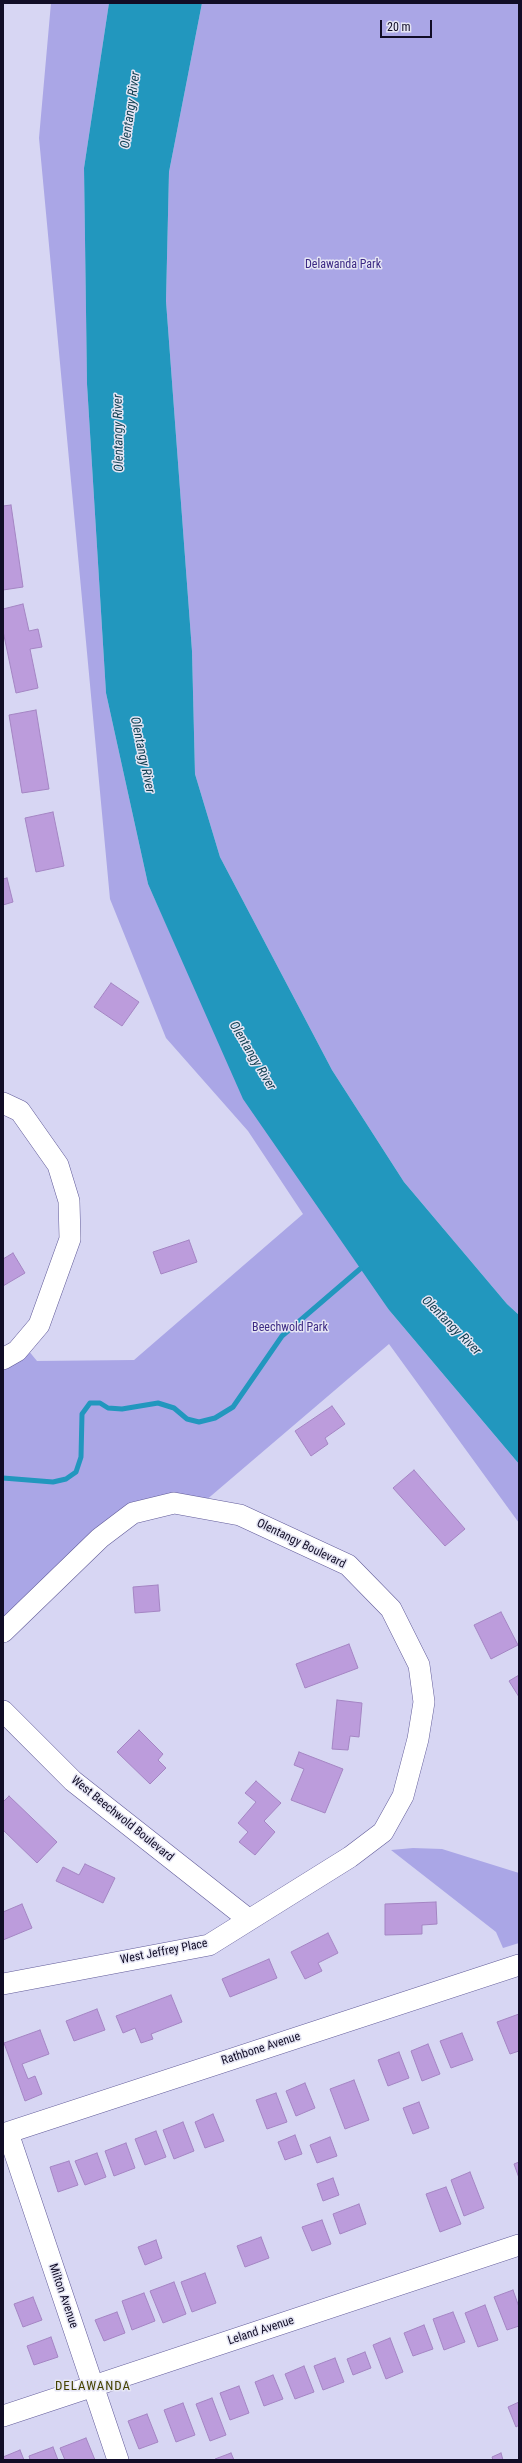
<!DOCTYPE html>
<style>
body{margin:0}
#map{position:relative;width:522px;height:2463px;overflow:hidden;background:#d7d6f3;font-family:"Roboto Condensed",sans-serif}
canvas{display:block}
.frame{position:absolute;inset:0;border:4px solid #110d26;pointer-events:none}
.scale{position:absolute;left:380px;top:20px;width:52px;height:18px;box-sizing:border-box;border:2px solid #110d26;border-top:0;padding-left:5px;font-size:12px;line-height:14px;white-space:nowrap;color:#110d26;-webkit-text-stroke:3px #e5e5f4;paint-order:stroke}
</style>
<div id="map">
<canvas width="522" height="2463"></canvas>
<div class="frame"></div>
<div class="scale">20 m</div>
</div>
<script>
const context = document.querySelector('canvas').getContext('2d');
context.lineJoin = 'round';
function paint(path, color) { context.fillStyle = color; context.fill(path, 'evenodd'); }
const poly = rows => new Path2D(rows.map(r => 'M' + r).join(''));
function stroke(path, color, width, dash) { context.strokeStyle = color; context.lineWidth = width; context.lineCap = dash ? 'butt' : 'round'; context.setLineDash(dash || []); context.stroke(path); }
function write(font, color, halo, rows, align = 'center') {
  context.font = font + ' "Roboto Condensed",sans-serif'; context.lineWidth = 3; context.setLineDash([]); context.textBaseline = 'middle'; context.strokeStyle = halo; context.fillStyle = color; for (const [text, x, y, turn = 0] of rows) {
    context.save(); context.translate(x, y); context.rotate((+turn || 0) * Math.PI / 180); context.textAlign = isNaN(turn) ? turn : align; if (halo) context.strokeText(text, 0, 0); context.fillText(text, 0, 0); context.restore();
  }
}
const green = poly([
 [51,3,109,3,84,168,87,384,106,693,148,884,177,948,389,1310,519,1464,519,1523,389,1344,198,1507,133,1513,3,1632,3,1359,23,1344,37,1361,134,1360,303,1214,248,1131,166,1038,110,899,39,138],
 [202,3,519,3,519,1315,507,1304,404,1182,332,1070,220,857,195,774,192,651,166,301,169,172],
 [413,1848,442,1849,519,1873,519,1943,503,1948,496,1932,391,1850]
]);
const water = poly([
 [109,3,202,3,169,172,166,301,192,651,195,774,220,857,332,1070,404,1182,507,1304,519,1315,519,1464,389,1310,243,1099,148,884,106,693,87,384,84,168]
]);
const stream = poly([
 [3,1478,53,1482,66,1479,76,1472,81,1457,82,1414,90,1403,100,1403,108,1408,122,1409,158,1403,174,1408,187,1419,199,1422,215,1418,233,1407,282,1336,360,1269]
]);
const building = poly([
 [11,505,23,587,3,590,3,506,11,505],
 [23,604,29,631,38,629,42,647,30,649,38,688,16,693,3,631,3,609,23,604],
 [36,710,49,789,22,793,9,715,36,710],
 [53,812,64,866,36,872,25,818,53,812],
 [7,878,13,902,3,905,3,879,7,878],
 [111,983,139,1002,122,1026,94,1007,111,983],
 [189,1240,197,1262,161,1274,153,1252,189,1240],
 [13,1253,25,1273,3,1286,3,1259,13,1253],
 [332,1406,345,1424,325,1438,328,1444,311,1456,295,1431,332,1406],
 [414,1470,465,1529,445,1546,393,1488,414,1470],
 [158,1585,160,1611,135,1613,133,1587,158,1585],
 [501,1612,518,1645,491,1659,474,1625,501,1612],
 [349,1644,358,1668,305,1688,296,1664,349,1644],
 [519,1675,519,1697,509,1681,519,1675],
 [337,1700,362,1703,359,1737,350,1736,348,1750,332,1749,337,1700],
 [139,1730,163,1754,158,1760,166,1768,150,1784,117,1752,139,1730],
 [299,1752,343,1769,325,1813,291,1800,304,1769,294,1765,299,1752],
 [256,1781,281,1803,264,1821,275,1832,255,1855,239,1842,248,1832,238,1823,256,1802,245,1793,256,1781],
 [9,1796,57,1842,37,1863,3,1830,3,1802,9,1796],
 [85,1864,115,1878,103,1903,56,1881,63,1867,79,1875,85,1864],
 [436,1902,437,1924,422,1925,422,1934,385,1935,385,1904,436,1902],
 [22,1904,32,1928,3,1940,3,1912,22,1904],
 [328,1933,338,1953,318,1963,322,1971,305,1979,291,1952,328,1933],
 [269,1959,277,1978,230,1997,222,1979,269,1959],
 [171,1995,182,2022,151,2034,153,2039,141,2043,135,2028,123,2033,116,2016,171,1995],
 [97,2009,105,2030,74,2041,66,2021,97,2009],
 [519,2014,519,2051,510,2054,497,2022,519,2014],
 [40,2030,49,2054,22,2064,28,2079,35,2076,42,2094,25,2101,4,2043,40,2030],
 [462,2033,473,2060,451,2068,440,2041,462,2033],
 [428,2044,440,2074,422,2081,411,2051,428,2044],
 [399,2052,409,2078,388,2086,378,2060,399,2052],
 [354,2080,369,2120,345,2129,330,2089,354,2080],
 [305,2083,315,2108,296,2116,286,2091,305,2083],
 [276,2093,287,2122,267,2129,256,2100,276,2093],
 [419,2102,429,2128,413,2134,403,2108,419,2102],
 [213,2114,224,2141,205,2148,195,2122,213,2114],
 [183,2122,194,2151,174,2159,163,2130,183,2122],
 [156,2131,166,2157,145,2165,135,2139,156,2131],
 [295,2135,302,2154,285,2160,278,2142,295,2135],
 [330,2137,337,2156,317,2163,310,2145,330,2137],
 [126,2143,135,2168,114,2176,105,2151,126,2143],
 [97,2153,106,2177,85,2185,75,2161,97,2153],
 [69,2161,78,2185,58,2192,50,2167,69,2161],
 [519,2162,519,2178,514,2164,519,2162],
 [470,2172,484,2208,464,2216,451,2180,470,2172],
 [333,2178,339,2195,323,2201,317,2184,333,2178],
 [446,2187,461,2224,440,2232,426,2194,446,2187],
 [359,2204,366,2224,340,2234,333,2214,359,2204],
 [322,2220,331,2244,312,2251,302,2227,322,2220],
 [261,2237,269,2258,245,2267,237,2246,261,2237],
 [156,2240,162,2258,145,2265,138,2247,156,2240],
 [205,2273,216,2303,192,2312,181,2282,205,2273],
 [174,2282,186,2314,163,2323,150,2291,174,2282],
 [513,2290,519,2307,519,2326,507,2330,494,2297,513,2290],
 [144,2293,155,2321,132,2330,122,2301,144,2293],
 [33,2297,42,2320,23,2327,14,2304,33,2297],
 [485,2305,498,2340,478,2347,465,2313,485,2305],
 [117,2312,125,2333,104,2341,95,2320,117,2312],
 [453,2312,465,2342,444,2350,433,2319,453,2312],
 [424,2325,433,2349,413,2356,404,2333,424,2325],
 [51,2337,58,2357,34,2365,27,2346,51,2337],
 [390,2338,403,2372,386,2379,373,2345,390,2338],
 [365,2352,371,2368,353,2375,347,2359,365,2352],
 [335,2358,344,2382,323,2390,314,2366,335,2358],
 [304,2366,314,2392,295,2399,285,2374,304,2366],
 [273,2375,283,2399,264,2406,255,2382,273,2375],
 [239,2386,249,2413,230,2420,220,2393,239,2386],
 [212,2398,226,2435,210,2441,196,2404,212,2398],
 [519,2402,519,2425,516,2427,508,2407,519,2402],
 [183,2403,195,2435,176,2442,164,2410,183,2403],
 [147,2414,158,2442,139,2449,128,2421,147,2414],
 [86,2438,95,2460,65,2460,60,2448,86,2438],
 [53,2447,58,2460,30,2460,29,2456,53,2447],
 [20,2450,24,2460,3,2460,3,2457,20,2450],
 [231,2453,234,2460,215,2460,215,2459,231,2453],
 [501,2453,503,2460,493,2460,492,2457,501,2453]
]);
const minor = poly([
 [3,1103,20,1111,58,1165,69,1201,70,1239,39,1325,17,1351,3,1359],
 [3,1632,100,1538,133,1513,174,1503,240,1515,348,1565,391,1609,419,1665,424,1702,418,1739,403,1796,383,1832,350,1857,209,1945,3,1984],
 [3,1711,73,1781,248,1919],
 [8,2133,118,2460],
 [3,2134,519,1965],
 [3,2416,519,2245]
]);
const parkNames = [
 ["Delawanda Park",343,265],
 ["Beechwold Park",290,1328]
];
const streetNames = [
 ["Olentangy Boulevard",301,1544,26],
 ["West Beechwold Boulevard",122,1819,39],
 ["West Jeffrey Place",164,1952,-11],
 ["Rathbone Avenue",261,2049,-18],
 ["Milton Avenue",63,2296,71],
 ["Leland Avenue",261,2331,-18]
];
const waterNames = [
 ["Olentangy River",131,110,-82],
 ["Olentangy River",119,433,-91],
 ["Olentangy River",142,755,78],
 ["Olentangy River",252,1056,59],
 ["Olentangy River",451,1326,45]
];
const neighbourhoodNames = [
 ["DELAWANDA",93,2387]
];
paint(green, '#aaa6e6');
paint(water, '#2297be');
stroke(stream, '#2297be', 5);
paint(building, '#bc9cdc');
stroke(building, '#a485c3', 1);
stroke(minor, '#615b99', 22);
stroke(minor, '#fff', 21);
write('12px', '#3d2a84', '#e5e5f4', parkNames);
write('12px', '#110d26', '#e5e5f4', streetNames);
write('italic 13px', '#0f3e4f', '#e5e5f4', waterNames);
context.letterSpacing = '1px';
write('13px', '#454200', '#e5e5f4', neighbourhoodNames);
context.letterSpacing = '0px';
</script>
